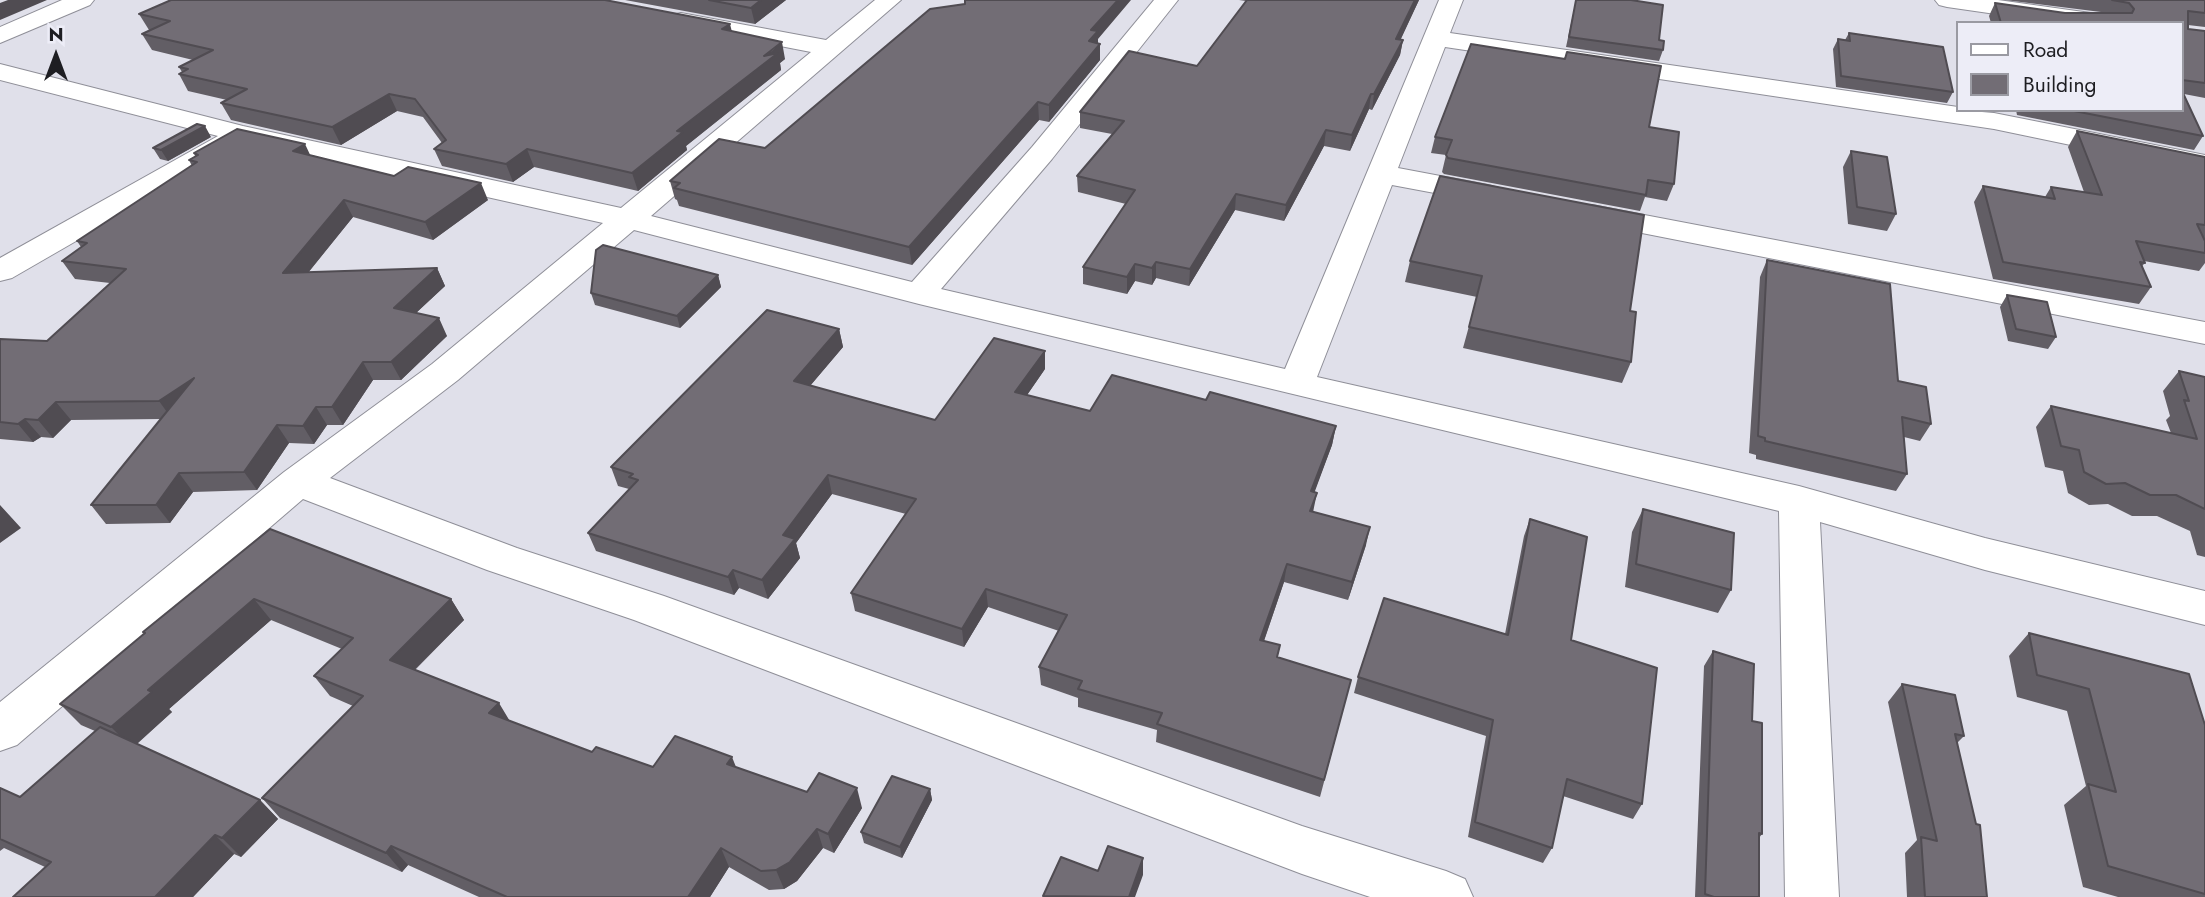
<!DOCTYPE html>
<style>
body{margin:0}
#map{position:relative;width:2205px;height:897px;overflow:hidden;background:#e0e0ea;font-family:Jost,sans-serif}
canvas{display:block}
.legend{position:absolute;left:1956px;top:21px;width:228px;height:91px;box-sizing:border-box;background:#ededf7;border:2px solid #9a9aa2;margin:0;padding:9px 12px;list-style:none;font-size:21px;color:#1e1e22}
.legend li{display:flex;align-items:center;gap:14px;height:35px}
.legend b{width:35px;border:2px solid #9a9aa2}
.north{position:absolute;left:21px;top:21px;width:70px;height:70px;-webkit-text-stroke:5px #ededf7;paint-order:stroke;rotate:0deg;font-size:19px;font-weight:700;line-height:28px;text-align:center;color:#1e1e22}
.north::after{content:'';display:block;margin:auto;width:24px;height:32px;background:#1e1e22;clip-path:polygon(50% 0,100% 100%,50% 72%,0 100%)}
</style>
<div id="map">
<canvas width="2205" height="897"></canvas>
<ul class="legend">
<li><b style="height:9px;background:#fff"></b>Road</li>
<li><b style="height:19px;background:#726d75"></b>Building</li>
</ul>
<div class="north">N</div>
</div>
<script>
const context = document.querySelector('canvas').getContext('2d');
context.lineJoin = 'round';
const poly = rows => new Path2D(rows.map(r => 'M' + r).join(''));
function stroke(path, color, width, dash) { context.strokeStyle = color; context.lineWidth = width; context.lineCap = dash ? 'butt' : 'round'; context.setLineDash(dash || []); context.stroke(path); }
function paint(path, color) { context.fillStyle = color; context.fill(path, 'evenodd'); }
const street = poly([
 [62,0,94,0,90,5,0,43,0,27,62,0],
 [875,0,901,0,651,216,912,282,1032,147,1154,0,1178,0,1052,159,941,289,1285,369,1439,0,1463,0,1450,33,1958,107,1958,110,1994,113,2205,155,2205,173,1994,129,1445,47,1398,168,1488,185,1499,188,1503,194,1499,200,1488,203,1392,185,1317,377,1799,486,1985,538,2205,591,2205,625,1985,570,1820,522,1839,897,1785,897,1779,511,919,304,634,230,458,380,330,478,517,548,664,596,1302,826,1446,871,1465,879,1473,897,1370,897,1302,874,634,620,487,570,303,499,17,745,0,751,0,702,284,472,432,364,603,223,246,143,12,278,0,281,0,258,218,136,0,80,0,64,243,126,621,208,811,52,672,25,669,20,672,15,681,13,826,40,875,0],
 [1935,0,1998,0,2112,16,2121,18,2124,23,2058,23,1947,7,1939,5,1935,0],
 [1592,205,2205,322,2205,344,1581,221,1577,214,1581,207,1592,205]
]);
const wall = poly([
 [625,0,786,0,755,24],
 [1239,0,1419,0,1400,40,1403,40,1400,55,1372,110,1369,109,1350,151,1324,146,1284,221,1235,210,1189,286,1156,278,1152,285,1135,281,1127,294,1083,284,1083,267,1126,204,1078,192,1077,176,1112,134,1080,128,1080,112,1197,66,1246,1],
 [1576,0,1631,0,1659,40,1663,50,1659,61,1566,47],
 [2005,0,2205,0,2205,27,2188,25,2188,29,2205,31,2205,98,2184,94,2203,136,2194,150,2017,115,2016,110,2182,110,2182,23,1991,23,1989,16,1995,3,2065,13,2109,13],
 [139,14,732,32,785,59,780,63,781,70,686,146,687,150,638,191,534,167,513,182,442,166,434,149,442,143,423,117,397,111,341,145,231,120,221,103,227,100,188,91,179,74,182,72,179,67,193,60,152,50,142,34,149,30],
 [1849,33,1953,92,1947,103,1836,87,1833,49,1838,39,1845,40],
 [1098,39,1098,43,1100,44,1100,60,1049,122,1039,120,912,265,679,206,677,200,675,199,670,181,765,148],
 [1567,52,1649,127,1674,184,1667,201,1645,197,1640,211,1444,174,1442,172,1446,155,1431,153,1435,137,1564,59],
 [2077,131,2205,157,2205,263,2199,271,2144,261,2145,263,2142,266,2151,287,2139,304,1993,279,1974,202,1983,186,2045,197,2051,187,2084,192,2068,147],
 [211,137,168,161,160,159,153,148],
 [1851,151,1896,214,1887,231,1848,224,1843,167],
 [194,153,311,155,488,200,433,240,353,217,308,273,437,268,445,286,416,313,447,336,401,380,373,380,343,425,327,425,314,444,289,443,257,490,193,492,170,523,106,524,91,505,161,419,71,420,53,438,41,437,33,442,0,439,0,339,47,341,110,283,75,279,62,261,81,247,77,241,192,166,189,160,195,156],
 [1440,176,1630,311,1631,362,1622,383,1463,348,1477,297,1405,282,1410,261],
 [1767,260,1898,381,1931,424,1920,441,1904,437,1907,474,1896,491,1756,459,1756,455,1749,453,1760,277],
 [718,275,721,287,680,328,595,305,591,293],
 [2007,295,2056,337,2048,349,2008,341,2000,307],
 [839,329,843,347,810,386,935,420,1045,369,1027,395,1090,411,1206,400,1336,426,1332,445,1314,492,1313,512,1366,545,1348,600,1284,582,1264,641,1278,657,1351,680,1320,797,1156,742,1157,730,1078,707,1078,698,1041,685,1039,667,1059,631,988,607,964,647,855,611,851,593,906,514,832,494,796,543,800,558,768,599,739,588,734,595,596,551,588,533,629,489,618,486,611,467],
 [2179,371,2205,377,2205,557,2197,555,2190,531,2157,516,2132,516,2108,504,2089,505,2068,493,2063,471,2045,467,2036,427,2051,406,2171,433,2166,420,2170,416,2163,391],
 [1643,509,1731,590,1718,613,1625,587,1632,532],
 [1530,519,1571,640,1642,804,1633,819,1563,796,1552,848,1543,863,1468,837,1486,736,1354,693,1358,677,1505,634,1524,536],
 [270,529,451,599,464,620,415,670,510,721,592,752,653,767,736,767,807,792,862,808,834,853,823,848,797,881,784,889,769,890,729,867,710,897,479,897,408,865,402,872,280,818,262,798,353,706,330,696,314,676,342,649,271,620,169,709,172,712,137,744,260,800,278,819,241,857,234,854,193,897,13,897,45,867,4,848,0,851,0,788,20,797,95,731,81,725,60,704,144,634,143,632],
 [2029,633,2205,725,2205,897,2118,897,2083,887,2064,805,2086,786,2067,711,2017,697,2009,656],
 [1713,651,1752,721,1762,834,1759,838,1759,897,1695,897,1704,666],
 [1902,684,1964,736,1957,743,1987,897,1907,897,1905,853,1917,840,1888,702],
 [930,789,932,800,902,858,864,843,861,832]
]);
const shadedWall = poly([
 [8,0,47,0,0,20,0,3],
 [761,0,786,0,755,24,751,8],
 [1118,0,1131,0,1098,39,1098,47,1100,44,1100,60,1049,122,1049,105,1089,41,1091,30],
 [1415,0,1419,0,1394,54,1396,39],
 [730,24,734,40,722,29],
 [1403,40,1400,55,1372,110,1374,94],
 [782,42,785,59,780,63,781,70,686,146,687,150,638,191,632,173,677,131],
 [389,94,397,111,341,145,332,127],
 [1371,94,1369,109,1350,151,1352,135],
 [1038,102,1039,120,912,265,909,247],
 [205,126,211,137,168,161,161,150],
 [1326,130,1324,146,1284,221,1286,205],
 [305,144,313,161,293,151],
 [527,149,534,167,513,182,506,164],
 [481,183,488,200,433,240,425,222],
 [1236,194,1235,210,1189,286,1190,269],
 [344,200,353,217,293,291,283,273],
 [1156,262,1156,278,1152,285,1152,268],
 [1135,264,1135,281,1127,294,1127,277],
 [437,268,445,286,403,325,394,308],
 [718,275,721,287,680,328,677,316],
 [439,318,447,336,401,380,391,362],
 [839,329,843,347,798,400,794,381],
 [1045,351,1045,369,1016,411,1015,392],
 [363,362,373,380,343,425,332,407],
 [194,378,172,419,159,401],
 [56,402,71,420,53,438,38,420],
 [316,407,327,425,314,444,303,426],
 [25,419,41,437,33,442,18,424],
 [277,425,289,443,257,490,244,472],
 [1336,426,1332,445,1308,510,1311,491],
 [179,473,193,492,170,523,156,505],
 [828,475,832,494,796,543,800,558,768,599,762,580,783,535],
 [1317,493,1313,512,1310,511],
 [0,505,21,528,0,543],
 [1370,527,1366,545,1348,600,1352,582],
 [1287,564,1284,582,1258,658,1260,640],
 [733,570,739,588,734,595,728,577],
 [986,589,988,607,964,647,962,629],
 [254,599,271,620,169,709,172,712,132,748,111,727,148,690],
 [451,599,464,620,404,680,390,660],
 [499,703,511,723,489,713],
 [732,757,740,777,727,764],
 [857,788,862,808,834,853,828,834],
 [930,789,932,800,902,858,900,847],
 [260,800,278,819,241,857,222,838],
 [817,829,823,848,797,881,784,889,776,870],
 [215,835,234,854,193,897,155,897],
 [391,846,408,865,402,872,386,853],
 [721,848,729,867,710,897,688,897],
 [1143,858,1143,875,1135,897,1129,897]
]);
const building = poly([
 [171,0,605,0,730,24,722,29,782,42,764,56,778,53,677,131,683,132,632,173,527,149,506,164,434,149,446,140,415,99,389,94,332,127,221,103,247,89,179,74,188,69,179,67,213,50,142,34,170,21,139,14,171,0],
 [709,0,761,0,751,8,709,0],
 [965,0,1118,0,1091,30,1098,31,1089,41,1100,44,1049,105,1038,102,909,247,674,188,680,183,670,181,719,139,765,148,930,9,965,4,965,0],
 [1247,0,1415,0,1396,39,1403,40,1374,94,1371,94,1352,135,1326,130,1286,205,1236,194,1190,269,1156,262,1152,268,1135,264,1127,277,1083,267,1135,190,1077,176,1124,121,1080,112,1129,51,1197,66,1247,0],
 [1576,0,1631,0,1663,5,1659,40,1664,41,1663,50,1569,37,1576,0],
 [2112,0,2205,0,2205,13,2188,11,2188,29,2205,31,2205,83,2182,80,2182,23,2001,23,1995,3,2065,13,2132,13,2134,9,2129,3,2112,0],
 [1849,33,1943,47,1953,92,1841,76,1838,39,1850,41,1849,33],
 [1471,44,1565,59,1567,52,1661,66,1649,127,1679,132,1674,184,1648,180,1646,195,1448,158,1446,155,1452,140,1435,137,1471,44],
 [2182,91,2203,136,2069,110,2182,110,2182,91],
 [197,124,205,126,161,150,153,148,197,124],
 [237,129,305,144,293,151,394,176,408,167,481,183,425,222,344,200,283,273,437,268,394,308,439,318,391,362,363,362,332,407,316,407,303,426,277,425,244,472,179,473,156,505,91,505,194,378,159,401,56,402,38,420,25,419,18,424,0,422,0,339,47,341,126,269,62,261,87,243,77,241,197,162,189,160,198,155,194,153,237,129],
 [2077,131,2205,157,2205,225,2197,224,2205,241,2205,253,2136,241,2145,263,2140,262,2151,287,2003,262,1983,186,2055,199,2051,187,2102,195,2077,131],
 [1851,151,1887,157,1896,214,1857,207,1851,151],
 [1440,176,1644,215,1630,311,1636,312,1631,362,1469,327,1482,276,1410,261,1440,176],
 [603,245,718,275,677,316,591,293,596,250,603,245],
 [1767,260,1890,284,1898,381,1926,387,1931,424,1902,417,1907,474,1765,441,1765,438,1758,436,1767,260],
 [2007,295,2047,302,2056,337,2016,329,2007,295],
 [767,310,839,329,794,381,935,420,994,338,1045,351,1015,392,1090,411,1112,375,1206,400,1210,392,1336,426,1311,491,1317,493,1310,511,1370,527,1352,582,1287,564,1260,640,1280,645,1277,657,1351,680,1324,780,1157,724,1162,713,1078,689,1082,681,1039,667,1067,615,986,589,962,629,851,593,916,499,828,475,783,535,795,539,762,580,733,570,728,577,588,533,638,480,629,477,633,474,611,467,767,310],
 [2179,371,2205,377,2205,509,2176,495,2150,495,2125,483,2106,484,2084,472,2079,450,2061,446,2051,406,2197,439,2184,400,2189,401,2179,371],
 [1643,509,1734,533,1731,590,1636,564,1643,509],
 [1530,519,1587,537,1571,640,1657,668,1642,804,1567,779,1552,848,1475,822,1493,720,1358,677,1384,598,1508,635,1530,519],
 [270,529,451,599,390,660,499,703,489,713,592,752,596,747,653,767,675,736,732,757,727,764,807,792,819,773,857,788,828,834,817,829,790,862,776,870,761,871,721,848,688,897,507,897,391,846,386,853,262,798,363,696,314,676,353,638,254,599,148,690,152,692,111,727,60,704,145,633,143,632,270,529],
 [2029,633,2189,674,2205,725,2205,894,2108,866,2088,784,2116,792,2089,689,2037,675,2029,633],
 [1713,651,1754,664,1752,721,1762,723,1762,834,1759,833,1759,897,1714,897,1705,894,1713,651],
 [1902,684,1955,695,1964,736,1955,734,1976,824,1980,825,1987,897,1925,897,1921,837,1937,841,1902,684],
 [100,727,260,800,222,838,215,835,155,897,13,897,51,862,0,839,0,788,20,797,100,727],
 [892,776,930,789,900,847,861,832,892,776],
 [1108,846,1143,858,1129,897,1043,896,1061,857,1098,871,1108,846]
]);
stroke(street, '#8f8f98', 2);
paint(street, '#fff');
paint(wall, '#625e65');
paint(shadedWall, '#504c52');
paint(building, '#726d75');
stroke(building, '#504c52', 2);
</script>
